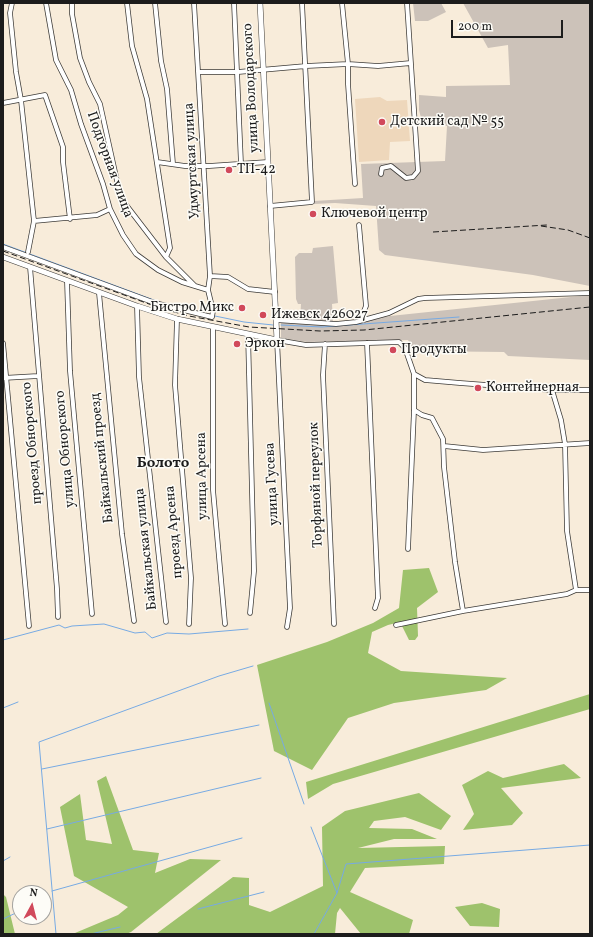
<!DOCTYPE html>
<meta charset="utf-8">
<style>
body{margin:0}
#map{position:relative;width:593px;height:937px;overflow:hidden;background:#f8ecda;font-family:Vollkorn,serif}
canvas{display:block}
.frame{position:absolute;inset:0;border:4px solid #1c1c1c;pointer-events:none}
.north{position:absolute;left:12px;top:885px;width:40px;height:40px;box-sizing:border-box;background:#fdfcf7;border:1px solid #a3a29f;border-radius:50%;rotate:7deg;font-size:11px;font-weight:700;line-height:16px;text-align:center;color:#1c1c1c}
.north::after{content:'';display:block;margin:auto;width:14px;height:18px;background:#d1495b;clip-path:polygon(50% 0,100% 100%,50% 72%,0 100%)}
.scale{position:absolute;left:451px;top:20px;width:112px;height:18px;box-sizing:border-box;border:2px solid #1c1c1c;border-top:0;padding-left:5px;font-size:12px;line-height:14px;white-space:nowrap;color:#1c1c1c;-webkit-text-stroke:3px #fdfcf7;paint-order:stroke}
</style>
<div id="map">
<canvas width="593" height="937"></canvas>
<div class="frame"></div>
<div class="north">N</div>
<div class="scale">200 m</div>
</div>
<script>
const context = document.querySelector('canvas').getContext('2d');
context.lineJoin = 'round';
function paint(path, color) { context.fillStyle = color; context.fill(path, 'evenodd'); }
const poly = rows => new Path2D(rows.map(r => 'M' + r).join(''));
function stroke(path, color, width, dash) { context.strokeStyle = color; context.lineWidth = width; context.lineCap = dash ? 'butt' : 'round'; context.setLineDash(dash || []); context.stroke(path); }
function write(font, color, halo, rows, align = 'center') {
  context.font = font + ' Vollkorn,serif'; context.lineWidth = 3; context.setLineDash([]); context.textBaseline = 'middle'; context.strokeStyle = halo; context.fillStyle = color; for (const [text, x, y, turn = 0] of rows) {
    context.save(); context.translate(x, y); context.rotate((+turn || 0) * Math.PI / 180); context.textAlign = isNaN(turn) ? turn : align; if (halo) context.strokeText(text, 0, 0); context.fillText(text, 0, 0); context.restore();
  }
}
const built = poly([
 [380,97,387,101,407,100,410,141,390,142,389,160,359,162,355,99]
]);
const industrial = poly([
 [413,3,441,3,446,12,428,21,415,21],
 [463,3,590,3,590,286,533,275,385,255,379,250,376,206,335,203,314,204,314,201,363,198,361,164,445,161,447,126,422,122,419,110,419,95,446,97,446,86,510,85,508,45,488,48],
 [333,246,338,303,332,304,333,322,590,295,590,360,508,356,504,352,414,351,408,340,307,342,281,338,281,321,300,320,301,304,298,304,296,299,295,257,299,253,312,253,313,248]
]);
const green = poly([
 [429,568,438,592,417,608,418,636,415,640,409,640,400,622,388,625,372,632,368,653,401,671,507,678,486,690,394,703,348,718,312,770,274,751,257,665,327,642,373,623,399,608,403,570],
 [590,694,590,709,333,784,308,799,306,782],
 [564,764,581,778,501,788,523,813,512,825,463,830,474,814,462,785,488,771,503,778],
 [106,776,133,850,159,853,155,873,190,859,221,860,131,932,126,934,75,934,75,933,118,915,128,907,74,876,60,807,80,794,86,840,112,844,97,781],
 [419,793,451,816,441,830,405,817,374,821,369,828,412,829,437,839,394,839,358,848,445,846,444,864,365,868,350,892,413,920,409,934,361,934,340,908,337,913,335,934,156,934,233,877,249,878,249,905,270,912,323,886,322,827,345,811],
 [3,894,6,897,15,934,3,934],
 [482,903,500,909,499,927,470,926,455,907]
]);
const stream = poly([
 [3,244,162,303],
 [215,316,244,322,273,325],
 [281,325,322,327,459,317],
 [3,640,59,625,65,628,72,626,104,624,135,633,145,632,152,638,167,633,189,634,248,629],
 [269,703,304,804],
 [3,708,18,702],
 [42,769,259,725],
 [311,827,337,893,314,934],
 [47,829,261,778],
 [3,861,10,857],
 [52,891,242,838],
 [337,893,346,864,590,845],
 [198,909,264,892],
 [3,919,20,911],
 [56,934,39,742,219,676,253,666],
 [91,934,120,927]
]);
const minor = poly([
 [12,3,10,13,16,72,21,100,34,221,28,252],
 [46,3,56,60,71,90,81,124,103,184,110,209,123,235,136,254,158,270,182,282,208,290],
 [72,3,72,14,80,58,89,82,100,104,119,190,123,201,166,257,195,286],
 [127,3,132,46,147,99,170,248,166,257],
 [155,3,161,61,167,89,173,164],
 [234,3,241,164],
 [342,3,348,64,348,84,355,184],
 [199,72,238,72,306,66,348,64,378,66,411,63],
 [3,103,45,95,63,147,63,162,70,219],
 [157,162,185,166,209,166,268,162],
 [381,174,382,168,391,166,406,178,413,177,418,171,407,3],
 [270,206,312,202,302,3],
 [34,221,97,215,110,209],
 [359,225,366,306,360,321],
 [3,247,155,303,212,317,213,311,208,290,210,276,194,3],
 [30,267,57,589,58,617],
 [210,276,228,277,248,289,275,292],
 [67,281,70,371,92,614],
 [99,293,122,534,134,621],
 [137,306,139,377,166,622],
 [177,319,175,385,191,578,189,624],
 [276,320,336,324,356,322,389,313,418,299,425,298,590,293],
 [213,327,213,490,225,624],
 [248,334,254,571,250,613],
 [3,343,29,626],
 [367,343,378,598,375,608],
 [325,344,323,375,334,624],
 [414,374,425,380,460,383,552,390,590,390],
 [3,378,38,376],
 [552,390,561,420,565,444,567,531,576,590],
 [414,410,422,415,432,418,443,439,444,467,455,562,463,611],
 [444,446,483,450,590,443],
 [396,625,463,611,567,594,576,590,590,590],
 [287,627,290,608,277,340,306,345,399,342,405,348,414,374,414,410,408,549]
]);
const tertiary = poly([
 [3,257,137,306,177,319,277,340,260,3]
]);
const rail = poly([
 [541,226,568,230,590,238],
 [433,232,547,225],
 [3,251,160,308,189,316,249,327,320,331,364,330,590,307]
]);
const markers = [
 [382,122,4,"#d1495b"],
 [229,170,4,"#d1495b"],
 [313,214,4,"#d1495b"],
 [242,308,4,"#d1495b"],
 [263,315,4,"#d1495b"],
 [237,344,4,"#d1495b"],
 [393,350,4,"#d1495b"],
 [478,388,4,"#d1495b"]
];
const streetNames = [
 ["улица Володарского",252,88,-93],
 ["Удмуртская улица",193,161,-93],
 ["Подгорная улица",109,165,70],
 ["проезд Обнорского",33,443,-95],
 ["улица Обнорского",66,449,-95],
 ["Байкальский проезд",103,458,-96],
 ["улица Арсена",203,476,-91],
 ["улица Гусева",273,484,-93],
 ["Торфяной переулок",317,485,-92],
 ["проезд Арсена",175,532,-95],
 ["Байкальская улица",147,549,-96]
];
const poiNames = [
 ["Детский сад № 55",390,122],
 ["ТП-42",237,170],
 ["Ключевой центр",321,214],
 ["Бистро Микс",234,308,"right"],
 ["Ижевск 426027",271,315],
 ["Эркон",245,344],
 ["Продукты",401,350],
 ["Контейнерная",486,388]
];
const neighbourhoodNames = [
 ["Болото",163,464]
];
paint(built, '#eed7bb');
paint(industrial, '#ccc2b9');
paint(green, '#9ec26c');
stroke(stream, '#77aae3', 1);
stroke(minor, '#3d3b38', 5.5);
stroke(tertiary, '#3d3b38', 6);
stroke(minor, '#fff', 4);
stroke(tertiary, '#fff', 5);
stroke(rail, '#1c1c1c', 1, [6, 3]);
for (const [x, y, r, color] of markers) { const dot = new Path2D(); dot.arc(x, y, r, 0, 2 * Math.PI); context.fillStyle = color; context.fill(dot); stroke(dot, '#fdfcf7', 1.5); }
write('14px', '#1c1c1c', '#fdfcf7', streetNames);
write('14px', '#1c1c1c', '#fdfcf7', poiNames, 'left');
write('bold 15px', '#1c1c1c', '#fdfcf7', neighbourhoodNames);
</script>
